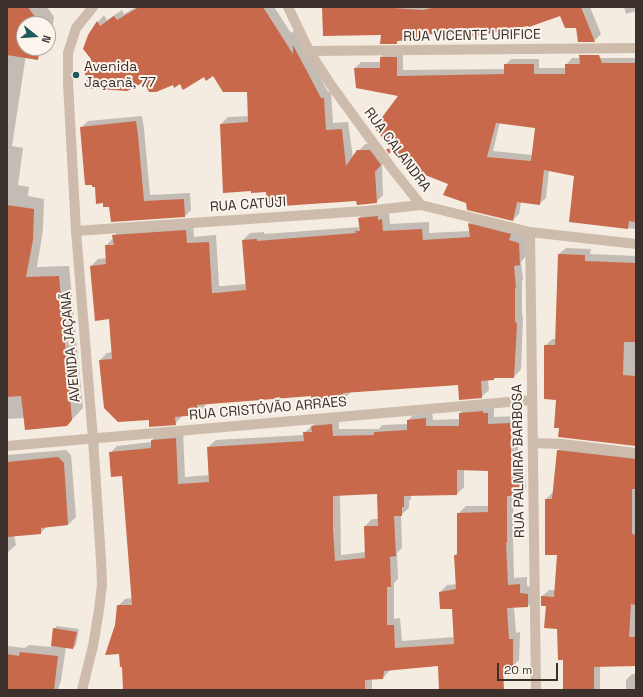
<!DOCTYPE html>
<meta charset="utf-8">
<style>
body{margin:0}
#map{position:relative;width:643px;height:697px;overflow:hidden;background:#f4ebe1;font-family:"Space Grotesk",sans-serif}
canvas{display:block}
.frame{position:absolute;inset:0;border:8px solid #3b302b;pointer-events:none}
.north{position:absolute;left:16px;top:16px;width:40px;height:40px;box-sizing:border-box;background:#fbf5ee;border:1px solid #aea6a0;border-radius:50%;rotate:107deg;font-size:11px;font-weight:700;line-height:16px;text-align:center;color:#3b302b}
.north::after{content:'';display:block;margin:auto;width:14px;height:18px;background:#1f5a5e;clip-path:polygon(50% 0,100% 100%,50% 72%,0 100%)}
.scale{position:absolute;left:497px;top:663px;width:61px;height:18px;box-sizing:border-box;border:2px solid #3b302b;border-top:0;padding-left:5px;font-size:12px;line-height:14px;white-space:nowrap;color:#3b302b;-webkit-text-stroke:3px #fbf5ee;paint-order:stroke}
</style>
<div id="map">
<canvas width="643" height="697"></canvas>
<div class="frame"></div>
<div class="north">N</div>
<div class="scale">20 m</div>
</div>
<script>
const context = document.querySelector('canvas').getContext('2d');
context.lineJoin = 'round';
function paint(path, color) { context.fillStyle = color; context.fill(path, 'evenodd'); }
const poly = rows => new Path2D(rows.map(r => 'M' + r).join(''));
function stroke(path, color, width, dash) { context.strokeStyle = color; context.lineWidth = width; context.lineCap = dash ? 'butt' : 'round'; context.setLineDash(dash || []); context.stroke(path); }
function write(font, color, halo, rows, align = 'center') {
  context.font = font + ' "Space Grotesk",sans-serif'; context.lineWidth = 4; context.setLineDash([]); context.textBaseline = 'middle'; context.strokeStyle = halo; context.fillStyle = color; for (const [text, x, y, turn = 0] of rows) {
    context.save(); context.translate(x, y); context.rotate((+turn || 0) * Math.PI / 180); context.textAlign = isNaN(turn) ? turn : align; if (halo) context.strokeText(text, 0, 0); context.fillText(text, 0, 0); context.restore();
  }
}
const shadow = poly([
 [7,7,47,7,54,17,50,43,48,45,48,24,24,24,24,43,7,31],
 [136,7,274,7,291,33,295,30,328,92,331,91,333,123,348,122,353,158,365,144,377,144,387,157,382,164,383,195,376,202,267,191,221,124,228,117,249,116,248,91,213,75,173,83,89,78,85,72,93,65,92,58,85,43,98,22,104,15,107,20,122,10,124,14],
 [323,7,590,7,601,34,595,40,588,41,577,27,560,15,529,25,462,34,432,34,427,38,399,40,396,43,382,34],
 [624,7,636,7,636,11,626,14],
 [7,45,27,48,12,146,23,148,18,185,29,187,28,196,44,199,43,229,37,267,69,266,83,408,67,425,24,418,7,419],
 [30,48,45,48,39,54],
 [387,51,403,51,403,70,505,69,505,65,511,59,539,59,539,68,566,68,566,65,572,58,636,58,636,229,570,221,575,175,549,170,546,198,539,204,521,202,519,214,513,220,467,202,449,183,393,149,389,152,387,150,391,146,399,95,355,68,361,62,381,62,381,57],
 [500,122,536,127,533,155,493,151],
 [142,116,144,129,150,195,190,193,191,210,185,216,112,221,110,206,103,202,96,186,81,128,88,121],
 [367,211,389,212,390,224,429,222,429,233,470,231,470,224,477,217,526,236,526,256,521,262,523,279,522,280,522,313,523,317,521,369,514,377,496,377,494,379,488,379,489,390,481,397,459,384,351,392,344,399,312,395,205,403,205,407,198,414,183,415,175,424,100,360,107,353,113,352,109,318,91,266,98,259,107,258,106,246,121,228,193,223,194,237,216,235,219,286,223,286,246,284,243,240,250,233,264,232,264,234,360,227,359,218],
 [566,248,591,249,590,254,636,256,636,445,560,427,557,399,545,346,552,339,556,339,559,254],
 [468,406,494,406,494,417,518,416,518,472,525,472,526,488,518,495,513,495,514,535,513,537,514,578,527,577,527,586,535,587,535,599,528,606,514,607,516,633,520,632,519,660,512,667,510,667,503,673,439,665,390,670,383,678,372,679,372,690,124,690,123,666,116,625,118,606,125,599,132,598,123,474,110,453,117,446,152,442,152,440,159,433,183,431,185,477,209,475,208,447,216,440,304,435,304,433,320,419,339,417,339,429,379,429,382,425,408,424,408,420,415,413,432,411,433,420,460,419,460,413],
 [464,469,489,470,489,506,466,506,458,514,458,552,455,556,457,584,447,585,440,592,453,608,454,637,402,641,400,618,394,619,394,583,398,579,397,553,402,548,401,515,409,508,409,501,411,499,411,495,457,494,464,487],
 [378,493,379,519,372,519,365,526,366,552,341,555,340,495],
 [564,444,636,453,636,665,600,666,600,690,564,690,564,659,558,629,542,596,549,590,555,590,558,554,546,499,552,493,554,493,558,451],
 [66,450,71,455,76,517,68,525,47,527,40,533,14,535,16,545,7,553,7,455],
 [57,626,79,629,76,645,73,648,66,647,61,680,58,690,7,690,7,646,25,648,29,645,52,647,54,629],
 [632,674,636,674,636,690,626,690,626,680]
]);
const building = poly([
 [7,7,28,7,40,24,24,24,24,48,40,48,38,60,7,55],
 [139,7,263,7,293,54,293,45,321,98,324,98,326,130,342,129,346,166,357,150,370,150,381,165,375,172,377,203,357,205,356,201,267,207,266,192,251,193,251,191,223,193,220,124,248,122,247,92,223,92,213,76,206,81,204,77,183,90,180,84,174,88,173,85,156,92,149,92,144,82,127,91,86,88,87,78,84,72,92,66,88,61,91,59,83,49,88,35,97,21,100,26,114,16,117,20],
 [322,7,393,7,393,8,423,10,436,7,581,7,595,42,578,42,576,28,565,28,560,16,529,27,528,26,461,39,461,35,428,34,427,39,397,41,397,44,380,44,381,35,323,36],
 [579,55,599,55,602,63,636,63,636,222,629,221,628,229,569,222,574,176,544,170,540,205,517,202,513,221,467,210,466,203,443,195,448,184,415,171,412,175,392,150,389,154,386,149,392,149,374,128,398,96,356,88,354,68,380,68,380,57,397,57,397,76,504,74,504,64,534,64,534,74,565,74,565,64,580,64],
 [496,123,535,128,531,161,487,157],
 [136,121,138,135,144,201,184,199,185,217,111,222,109,207,103,207,103,203,96,204,95,187,92,187,92,185,85,185,80,127],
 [7,205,34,209,33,240,26,277,59,276,72,420,67,426,25,430,21,396,7,397],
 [378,216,378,220,382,219,383,231,422,229,423,240,470,237,468,223,511,234,509,240,519,243,520,265,514,266,516,287,515,288,515,321,517,324,514,378,494,378,494,380,481,381,482,398,459,400,458,385,343,393,344,400,311,401,311,396,197,405,198,415,175,417,176,425,149,427,149,420,118,422,104,408,99,360,112,359,109,319,95,321,90,266,106,264,105,245,114,245,112,235,186,230,187,243,209,242,212,293,215,293,246,290,242,240,257,239,257,241,356,233,355,231,360,231,358,218],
 [558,254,585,255,585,261,636,263,636,342,624,342,623,375,636,376,636,446,558,437,559,428,554,428,556,400,544,399,544,345,555,345],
 [483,411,483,413,488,413,488,424,511,423,511,479,519,479,519,496,507,496,507,543,506,543,508,585,520,584,520,593,528,594,528,607,507,608,509,639,513,639,513,668,503,668,504,690,439,690,438,666,384,671,383,679,365,680,365,690,123,690,122,667,120,667,119,654,105,655,115,625,117,605,132,605,122,476,111,477,109,452,151,448,151,440,176,438,178,484,209,482,207,447,304,441,303,432,312,432,311,426,332,424,333,436,374,435,374,432,407,430,407,420,426,418,426,426,459,426,459,413],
 [457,470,488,471,488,512,457,513,457,555,454,555,456,589,439,592,440,609,452,609,454,644,395,648,394,625,387,625,387,587,391,587,390,557,396,556,394,516,402,516,402,507,404,507,404,496,457,495],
 [377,494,378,526,364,526,365,558,335,561,333,528,333,496],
 [557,450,636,459,636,489,632,489,632,534,636,535,636,605,631,604,629,637,636,637,636,666,594,667,594,690,563,690,563,660,558,660,557,629,544,628,546,606,541,606,541,596,554,597,557,555,545,555,545,499,552,499],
 [58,457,64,463,68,525,41,528,41,534,7,537,7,462],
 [53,628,77,632,73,649,51,646],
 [20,652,58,656,54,690,7,690,7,654,19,656]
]);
const minor = poly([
 [288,7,309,51,331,85,390,166,421,205,530,232,636,244],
 [309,51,636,48],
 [76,231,365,211,421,205],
 [530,232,536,690],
 [533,443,562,444,636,453],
 [7,446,532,400]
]);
const tertiary = poly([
 [82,690,93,646,99,610,102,584,101,560,93,439,76,231,68,83,68,53,76,28,93,7]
]);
const markers = [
 [76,75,4,"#1f5a5e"]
];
const streetNames = [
 ["RUA VICENTE URIFICE",472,36,-1],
 ["RUA CALANDRA",397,150,53],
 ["RUA CATUJI",248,205,-4],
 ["AVENIDA JAÇANÃ",71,347,-95],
 ["RUA CRISTÓVÃO ARRAES",268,409,-5],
 ["RUA PALMIRA BARBOSA",519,461,-91]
];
const poiNames = [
 ["Avenida",84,67],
 ["Jaçanã, 77",84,83]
];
paint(shadow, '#0003');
paint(building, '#c8694b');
stroke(minor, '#cdbbac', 10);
stroke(tertiary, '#cdbbac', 10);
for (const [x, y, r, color] of markers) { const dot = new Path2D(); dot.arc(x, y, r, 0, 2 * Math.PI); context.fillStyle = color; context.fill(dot); stroke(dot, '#fbf5ee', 1.5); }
write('14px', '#3b302b', '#fbf5ee', streetNames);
write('14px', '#3b302b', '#fbf5ee', poiNames, 'left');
</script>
